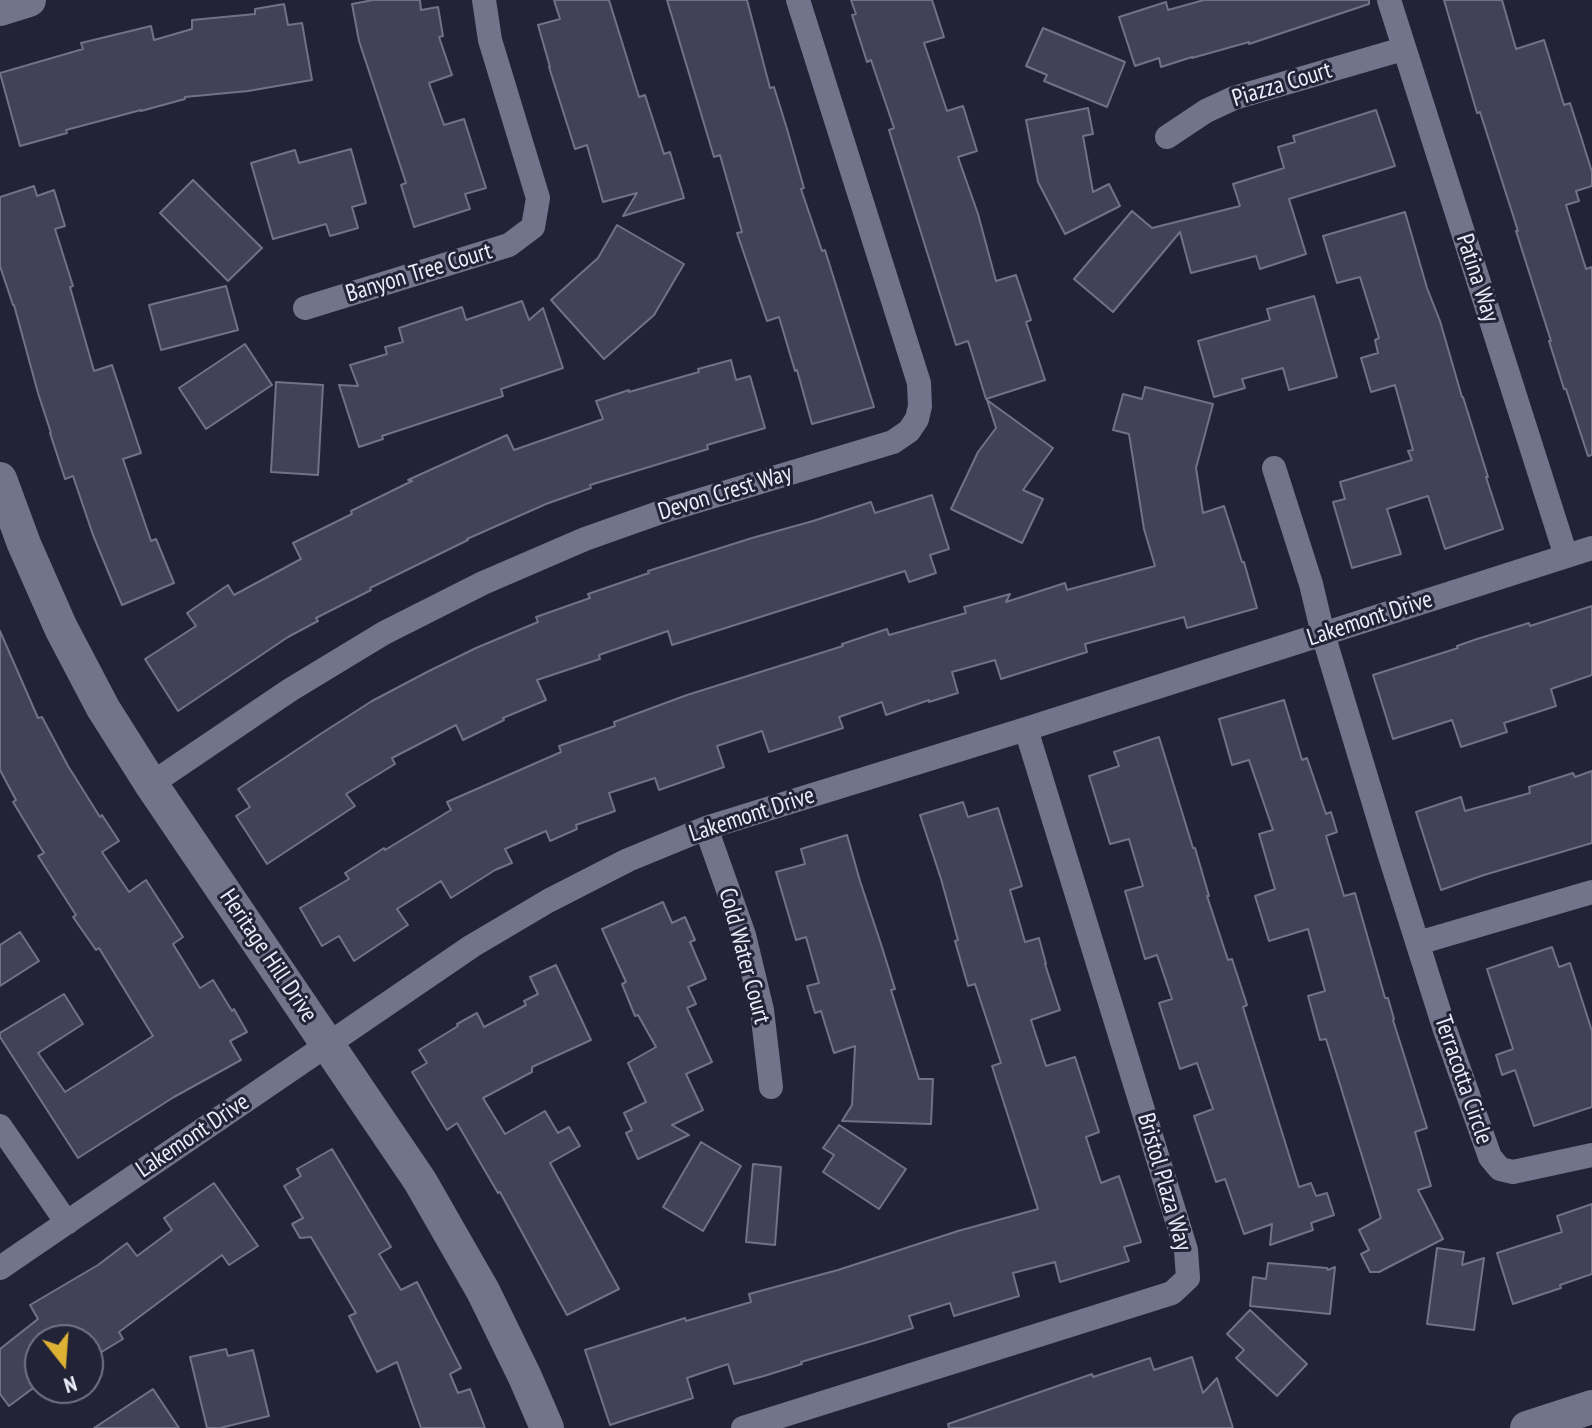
<!DOCTYPE html>
<style>
body{margin:0}
#map{position:relative;width:1592px;height:1428px;overflow:hidden;background:#222336;font-family:"PT Sans Narrow",sans-serif}
canvas{display:block}
.north{position:absolute;left:24px;top:1324px;width:80px;height:80px;box-sizing:border-box;background:#222336;border:2px solid #727384;border-radius:50%;rotate:163deg;font-size:22px;font-weight:700;line-height:32px;text-align:center;color:#ebecfa}
.north::after{content:'';display:block;margin:auto;width:28px;height:36px;background:#ddb133;clip-path:polygon(50% 0,100% 100%,50% 72%,0 100%)}
</style>
<div id="map">
<canvas width="1592" height="1428"></canvas>
<div class="north">N</div>
</div>
<script>
const context = document.querySelector('canvas').getContext('2d');
context.lineJoin = 'round';
function paint(path, color) { context.fillStyle = color; context.fill(path, 'evenodd'); }
const poly = rows => new Path2D(rows.map(r => 'M' + r).join(''));
function stroke(path, color, width, dash) { context.strokeStyle = color; context.lineWidth = width; context.lineCap = dash ? 'butt' : 'round'; context.setLineDash(dash || []); context.stroke(path); }
function write(font, color, halo, rows, align = 'center') {
  context.font = font + ' "PT Sans Narrow",sans-serif'; context.lineWidth = 6; context.setLineDash([]); context.textBaseline = 'middle'; context.strokeStyle = halo; context.fillStyle = color; for (const [text, x, y, turn = 0] of rows) {
    context.save(); context.translate(x, y); context.rotate((+turn || 0) * Math.PI / 180); context.textAlign = isNaN(turn) ? turn : align; if (halo) context.strokeText(text, 0, 0); context.fillText(text, 0, 0); context.restore();
  }
}
const building = poly([
 [373,0,420,0,421,10,438,7,443,36,439,37,452,75,429,83,444,125,464,119,486,188,465,194,470,209,414,227,401,185,406,183,359,41,352,4,373,0],
 [554,0,609,0,639,97,645,95,664,154,670,152,684,198,623,216,637,193,603,202,587,145,575,149,549,67,550,67,538,25,560,19,554,0],
 [667,0,747,0,770,88,774,87,787,129,804,188,801,189,822,251,825,250,874,407,812,424,797,370,795,371,779,317,767,321,737,233,742,232,720,155,714,157,667,0],
 [851,0,932,0,944,37,924,43,947,111,963,106,977,151,958,157,978,214,996,281,1016,275,1031,320,1026,322,1045,380,986,399,968,341,956,345,889,130,894,128,871,60,867,62,852,15,856,14,851,0],
 [1204,0,1369,0,1369,4,1249,44,1249,42,1192,58,1192,57,1161,67,1159,58,1135,66,1119,17,1166,2,1168,10,1204,0],
 [1444,0,1502,0,1516,49,1544,40,1564,105,1570,103,1582,140,1592,172,1592,186,1576,191,1579,201,1566,205,1586,269,1592,267,1592,455,1588,456,1566,389,1564,389,1549,341,1551,341,1516,231,1518,231,1480,112,1477,113,1444,0],
 [284,4,288,25,302,23,312,80,248,91,185,97,185,99,141,111,141,110,66,130,67,133,20,146,0,73,83,49,81,43,151,26,154,40,192,29,192,20,255,14,255,9,284,4],
 [1043,28,1125,62,1107,107,1044,81,1047,75,1026,66,1043,28],
 [1088,108,1093,134,1083,136,1093,192,1109,184,1120,206,1065,234,1038,182,1026,120,1088,108],
 [1376,110,1395,166,1289,199,1306,254,1260,269,1256,256,1191,273,1180,232,1113,312,1074,279,1132,211,1152,228,1240,206,1233,184,1284,168,1278,147,1295,142,1293,136,1376,110],
 [351,149,366,203,352,207,358,228,330,236,326,224,273,239,251,163,295,150,299,163,351,149],
 [193,180,262,248,228,281,160,213,193,180],
 [34,186,37,196,54,190,65,226,55,229,73,286,70,287,94,371,112,365,141,453,123,459,151,541,156,539,174,583,122,605,93,535,73,476,65,479,50,433,51,433,38,393,14,305,13,305,0,266,0,197,34,186],
 [1405,212,1427,288,1440,321,1462,397,1463,397,1488,477,1486,477,1503,529,1445,549,1428,496,1387,509,1401,554,1352,568,1333,502,1345,499,1340,482,1412,460,1408,451,1413,450,1395,385,1371,392,1361,358,1378,353,1375,340,1379,338,1360,277,1337,283,1323,236,1405,212],
 [617,225,684,264,654,315,604,359,551,300,598,258,617,225],
 [226,286,238,330,161,350,149,305,226,286],
 [1314,296,1337,377,1289,390,1283,368,1242,379,1245,388,1214,397,1198,341,1270,320,1267,309,1314,296],
 [522,301,529,320,543,308,563,368,501,389,503,396,382,436,383,439,359,447,339,385,358,386,350,365,387,354,385,347,403,342,399,328,462,307,466,320,522,301],
 [245,344,272,385,206,429,179,388,245,344],
 [731,360,736,380,750,376,765,428,707,445,708,449,590,485,591,488,546,504,467,539,468,540,370,588,371,590,316,618,318,621,288,637,178,711,145,659,196,626,187,613,228,585,234,595,301,559,293,543,352,514,351,511,412,481,408,480,507,435,514,450,603,419,596,401,629,390,629,392,699,372,698,369,731,360],
 [276,382,323,385,318,475,271,472,276,382],
 [1145,387,1213,404,1196,468,1203,513,1224,506,1242,562,1244,562,1257,608,1187,628,1184,617,1085,644,1087,652,1001,679,995,660,952,672,958,693,929,702,929,700,886,715,882,702,839,717,843,728,769,752,762,731,717,746,724,767,659,790,655,778,609,793,615,811,576,825,577,829,550,841,546,831,505,849,512,863,495,870,451,898,441,881,397,909,408,925,354,961,339,936,322,946,300,908,349,879,345,873,384,848,385,850,451,810,447,802,561,752,559,746,615,726,614,722,687,695,843,646,842,644,887,629,889,635,966,613,964,607,1010,594,1006,602,1065,583,1067,590,1155,566,1144,529,1129,434,1113,430,1123,394,1142,399,1145,387],
 [987,400,1053,448,1023,490,1043,499,1022,543,951,509,978,452,996,428,987,400],
 [932,495,949,549,930,555,936,573,909,582,905,571,672,645,668,631,599,655,600,659,537,680,546,700,503,718,504,720,463,740,456,725,392,758,395,764,346,794,355,806,267,864,236,816,250,807,238,789,322,733,372,701,429,671,476,648,538,622,536,617,590,598,588,594,649,573,648,571,752,538,813,521,871,502,875,513,932,495],
 [1592,606,1592,675,1551,689,1556,706,1504,723,1507,732,1461,747,1452,720,1393,739,1373,675,1458,648,1457,646,1477,639,1529,623,1530,626,1592,606],
 [0,631,38,718,42,717,68,766,100,817,102,815,119,841,102,852,129,892,146,880,183,937,173,944,200,988,213,980,232,1011,234,1009,247,1032,230,1041,241,1060,174,1097,78,1158,0,1037,0,1033,64,994,83,1024,38,1053,65,1092,153,1036,99,948,96,950,73,917,76,915,38,856,44,853,13,802,16,800,0,770,0,631],
 [1284,700,1302,760,1307,758,1326,814,1331,812,1337,832,1326,836,1344,896,1355,893,1385,998,1388,998,1394,1019,1393,1020,1427,1128,1415,1132,1431,1186,1418,1190,1443,1239,1379,1272,1370,1272,1361,1254,1369,1250,1359,1230,1381,1218,1326,1039,1320,1040,1308,996,1325,991,1308,929,1269,941,1255,896,1275,889,1259,834,1273,830,1249,760,1232,765,1219,719,1284,700],
 [1159,737,1193,848,1195,848,1209,896,1207,896,1228,960,1232,959,1247,1005,1243,1007,1299,1187,1311,1183,1316,1196,1327,1193,1334,1215,1311,1223,1313,1230,1270,1245,1272,1224,1244,1234,1225,1179,1216,1182,1194,1116,1213,1109,1197,1063,1180,1069,1159,1003,1172,999,1157,955,1145,959,1125,891,1143,886,1129,839,1110,844,1089,776,1119,766,1114,752,1159,737],
 [1592,771,1592,843,1484,875,1441,890,1416,812,1461,797,1465,811,1530,793,1529,787,1573,773,1575,777,1592,771],
 [963,802,968,817,998,808,1022,886,1010,890,1025,942,1039,938,1046,964,1045,964,1060,1010,1031,1020,1046,1066,1075,1057,1099,1132,1086,1137,1101,1183,1119,1176,1141,1242,1124,1247,1129,1261,1060,1282,1055,1262,1013,1273,1019,1296,954,1316,950,1303,909,1316,913,1328,872,1341,801,1362,802,1364,764,1376,734,1384,728,1364,687,1378,693,1398,610,1425,585,1350,685,1318,686,1321,751,1302,749,1294,838,1270,958,1231,1038,1209,992,1066,1001,1063,975,984,968,986,955,941,958,940,941,879,920,815,963,802],
 [847,835,860,881,881,944,895,989,891,990,919,1079,933,1079,931,1124,842,1121,852,1105,855,1046,834,1053,821,1011,815,1013,807,986,819,983,806,937,796,940,776,872,805,864,801,849,847,835],
 [663,902,672,923,685,917,695,940,690,942,706,979,688,987,696,1004,687,1008,712,1062,686,1074,703,1110,672,1125,689,1135,638,1159,626,1133,632,1130,624,1113,646,1102,628,1063,656,1047,638,1015,635,1016,622,984,626,982,602,929,663,902],
 [20,932,39,961,0,986,0,945,20,932],
 [1552,947,1559,967,1570,963,1592,1031,1592,1107,1534,1126,1515,1070,1502,1075,1496,1055,1513,1049,1487,969,1552,947],
 [556,965,591,1040,532,1067,532,1072,483,1098,505,1134,545,1111,558,1133,569,1127,580,1146,550,1163,619,1289,567,1315,500,1192,498,1193,457,1123,447,1130,412,1072,427,1063,419,1050,458,1026,457,1024,477,1013,484,1027,526,1005,524,1001,538,994,530,977,556,965],
 [839,1125,906,1169,879,1209,823,1172,834,1155,823,1148,839,1125],
 [701,1142,741,1166,703,1231,663,1207,701,1142],
 [332,1149,391,1247,379,1254,401,1290,417,1282,461,1368,450,1374,458,1393,470,1389,485,1428,421,1428,397,1362,377,1372,349,1316,356,1313,311,1237,300,1238,292,1224,303,1218,284,1186,301,1176,297,1169,332,1149],
 [753,1164,781,1167,775,1245,746,1242,753,1164],
 [214,1183,258,1246,229,1265,222,1255,119,1332,123,1339,95,1356,88,1345,88,1340,40,1340,40,1383,9,1406,0,1394,0,1349,38,1319,30,1305,98,1265,127,1243,137,1256,172,1230,164,1218,214,1183],
 [1592,1204,1592,1274,1560,1285,1561,1288,1513,1304,1497,1253,1562,1232,1557,1216,1592,1204],
 [1437,1248,1464,1252,1462,1265,1484,1258,1474,1330,1427,1324,1437,1248],
 [1268,1263,1327,1268,1328,1270,1335,1267,1330,1314,1250,1306,1253,1277,1266,1279,1268,1263],
 [1250,1310,1307,1364,1277,1396,1236,1358,1244,1350,1227,1334,1250,1310],
 [226,1349,228,1356,253,1350,269,1416,220,1428,207,1428,190,1357,226,1349],
 [1192,1357,1203,1393,1217,1378,1233,1428,949,1428,948,1424,1092,1374,1093,1377,1150,1358,1154,1370,1192,1357],
 [153,1389,179,1428,94,1428,153,1389]
]);
const street = poly([
 [1389,0,1566,556],
 [1167,137,1206,111,1234,98,1403,49],
 [305,308,509,245,533,227,538,198,490,40,484,0],
 [1274,468,1311,584,1323,634,1389,853,1444,1027,1490,1157,1500,1169,1513,1172,1592,1155],
 [151,784,290,690,384,633,483,583,585,539,664,511,893,442,909,431,917,419,920,406,919,383,798,0],
 [706,828,744,935,762,1010,771,1087],
 [1418,943,1592,892],
 [0,1126,67,1223],
 [0,1268,472,946,548,901,628,860,706,828,1026,729,1592,548],
 [743,1428,1172,1293,1188,1278,1186,1250,1026,729]
]);
const secondary = poly([
 [0,9,29,0],
 [0,479,24,544,61,628,103,708,151,784,420,1181,483,1291,525,1377,547,1428],
 [1527,1428,1592,1407]
]);
const streetNames = [
 ["Piazza Court",1282,85,-17],
 ["Banyon Tree Court",419,273,-17],
 ["Patina Way",1477,278,72],
 ["Devon Crest Way",725,493,-17],
 ["Lakemont Drive",1370,619,-18],
 ["Lakemont Drive",752,815,-18],
 ["Heritage Hill Drive",268,956,56],
 ["Cold Water Court",744,956,75],
 ["Terracotta Circle",1463,1080,71],
 ["Lakemont Drive",193,1136,-34],
 ["Bristol Plaza Way",1164,1182,74]
];
paint(building, '#414257');
stroke(building, '#707289', 2);
stroke(street, '#72748b', 24);
stroke(secondary, '#72748b', 34);
write('24px', '#ebecfa', '#222336', streetNames);
</script>
